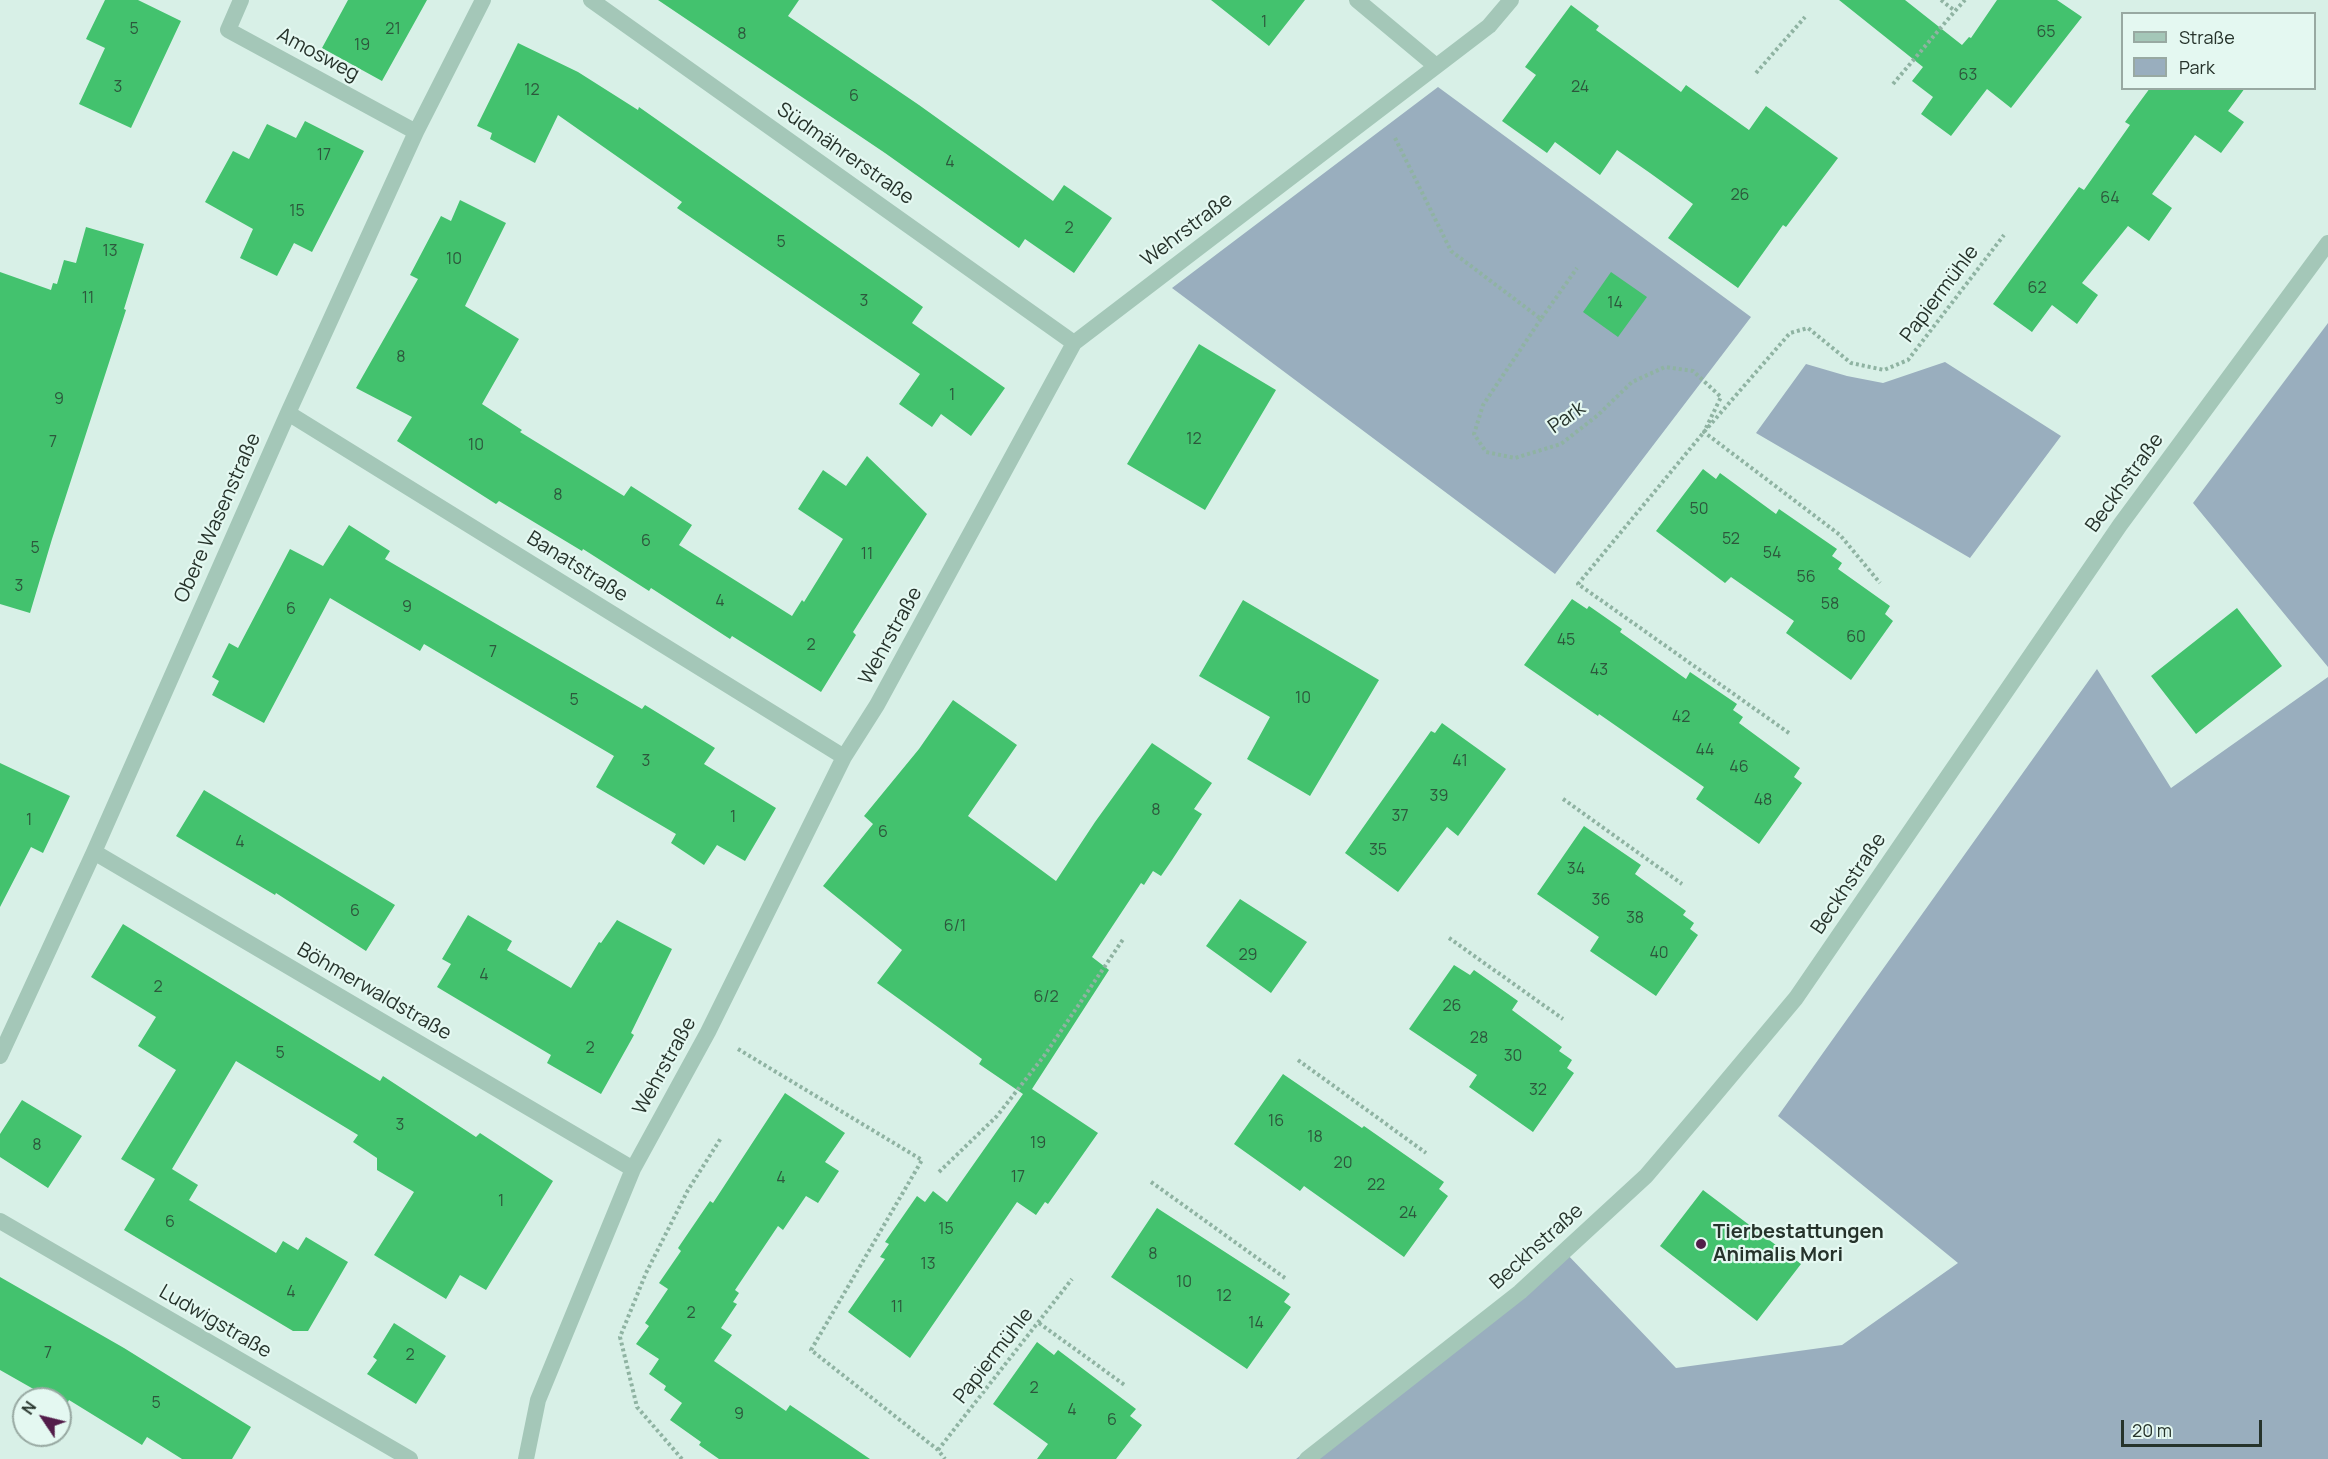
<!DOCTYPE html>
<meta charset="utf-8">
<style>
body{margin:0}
#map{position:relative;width:2328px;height:1459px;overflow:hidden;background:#d8f0e7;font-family:Manrope,sans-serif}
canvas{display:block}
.legend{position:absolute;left:2121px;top:12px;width:195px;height:78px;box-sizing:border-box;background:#e4f8f1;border:2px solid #98a9a2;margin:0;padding:8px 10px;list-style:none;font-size:18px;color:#26332b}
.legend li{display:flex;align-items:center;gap:12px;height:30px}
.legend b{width:30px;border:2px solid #98a9a2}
.north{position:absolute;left:12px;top:1387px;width:60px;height:60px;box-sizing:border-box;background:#e4f8f1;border:2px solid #98a9a2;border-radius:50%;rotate:305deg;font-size:16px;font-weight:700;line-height:24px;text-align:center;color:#26332b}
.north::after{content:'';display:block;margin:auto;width:21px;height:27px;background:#531d4a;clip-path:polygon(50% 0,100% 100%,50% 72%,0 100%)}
.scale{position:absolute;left:2121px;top:1420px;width:141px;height:27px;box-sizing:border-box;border:3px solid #26332b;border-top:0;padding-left:8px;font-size:18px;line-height:21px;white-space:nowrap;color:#26332b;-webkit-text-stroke:4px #e4f8f1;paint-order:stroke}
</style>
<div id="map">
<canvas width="2328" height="1459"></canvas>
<ul class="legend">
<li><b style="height:8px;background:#a4c7b8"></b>Straße</li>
<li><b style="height:16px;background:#99aebe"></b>Park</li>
</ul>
<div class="north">N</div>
<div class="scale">20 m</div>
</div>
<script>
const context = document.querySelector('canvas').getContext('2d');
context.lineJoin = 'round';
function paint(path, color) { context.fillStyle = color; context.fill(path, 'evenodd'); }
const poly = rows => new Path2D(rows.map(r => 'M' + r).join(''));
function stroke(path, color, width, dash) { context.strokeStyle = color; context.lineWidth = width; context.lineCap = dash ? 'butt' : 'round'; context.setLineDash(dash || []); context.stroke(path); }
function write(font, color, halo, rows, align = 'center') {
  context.font = font + ' Manrope,sans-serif'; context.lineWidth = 4.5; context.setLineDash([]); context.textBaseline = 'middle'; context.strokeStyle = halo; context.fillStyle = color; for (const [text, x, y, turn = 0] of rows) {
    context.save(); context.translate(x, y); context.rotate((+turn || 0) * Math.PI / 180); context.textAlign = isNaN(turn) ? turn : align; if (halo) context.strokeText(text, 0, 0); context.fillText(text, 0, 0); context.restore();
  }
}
const green = poly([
 [1438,87,1751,317,1555,574,1172,288],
 [2328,323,2328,667,2193,503],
 [1945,362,2061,436,1970,558,1756,433,1806,364,1847,376,1883,383],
 [2097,669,2171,788,2328,677,2328,1459,1296,1459,1565,1252,1676,1368,1842,1345,1958,1263,1778,1116]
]);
const building = poly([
 [105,0,138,0,181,21,131,128,79,104,105,48,86,39],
 [348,0,427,0,382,81,322,48],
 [658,0,799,0,788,16,919,105,1053,201,1064,185,1112,218,1074,273,1025,239,1019,248,885,153],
 [1211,0,1305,0,1269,46],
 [1839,0,1905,0,1962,45,1969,37,1971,38,1997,0,2057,0,2082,17,2011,108,1987,89,1951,136,1921,114,1933,97,1912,81,1923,67],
 [1571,5,1599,26,1596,30,1681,92,1686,85,1749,130,1766,106,1838,158,1786,227,1783,225,1738,288,1668,238,1693,204,1650,173,1617,150,1600,175,1555,142,1547,153,1502,121,1536,75,1525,67],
 [518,43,578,72,638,110,639,107,923,307,912,323,1005,388,971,436,941,414,932,427,899,404,920,374,677,208,682,202,558,115,535,163,490,139,492,133,477,126],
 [2150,88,2245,88,2228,111,2244,122,2221,153,2195,135,2152,194,2172,208,2149,241,2128,226,2082,283,2098,295,2077,324,2052,305,2032,332,1993,304,2079,187,2084,190,2130,125,2125,122],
 [305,121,364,151,312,252,294,243,277,276,240,258,253,229,205,202,233,151,249,159,267,124,296,138],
 [460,200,506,223,465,306,519,339,482,404,522,430,520,432,624,496,631,486,692,525,679,545,792,616,802,600,804,602,843,539,798,509,823,470,846,486,867,456,927,514,853,632,856,635,821,692,732,636,730,639,651,588,649,591,583,549,582,551,499,501,496,504,397,441,412,417,356,388,418,279,410,275,441,216,451,221],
 [86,227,144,244,124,309,126,310,52,539,30,613,0,604,0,272,51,290,53,283,57,284,64,260,76,263],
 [1611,272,1647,297,1618,337,1583,312],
 [1199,344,1276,390,1205,510,1127,464],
 [1703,469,1716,479,1720,473,1776,514,1779,509,1837,549,1832,556,1842,563,1838,569,1890,606,1885,614,1893,621,1851,680,1786,633,1794,621,1731,577,1725,583,1656,531],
 [349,525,390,551,385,559,642,709,645,705,715,748,704,764,776,808,745,861,717,845,704,865,671,843,676,834,596,787,614,756,424,644,420,651,330,598,264,723,212,695,219,681,212,677,229,643,238,648,290,549,323,566],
 [1572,599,1587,609,1589,606,1622,629,1620,632,1686,679,1690,672,1737,704,1733,710,1743,717,1739,723,1800,768,1794,777,1802,783,1759,844,1696,799,1704,787,1599,714,1598,716,1524,665],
 [1243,600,1379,680,1310,796,1247,759,1270,717,1199,676],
 [2237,608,2282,666,2196,734,2151,676],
 [953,700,1017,745,968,816,1056,881,1095,822,1152,743,1212,783,1194,809,1202,814,1172,860,1161,876,1153,871,1144,885,1141,883,1092,957,1109,970,1032,1089,1098,1133,1048,1204,1045,1202,1036,1215,1017,1202,910,1358,848,1312,885,1259,880,1257,889,1244,885,1242,917,1196,925,1202,933,1191,947,1202,1023,1094,979,1064,982,1059,877,983,902,950,823,886,873,824,864,816,919,749],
 [1442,723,1506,769,1458,836,1447,827,1398,892,1345,853,1431,731,1435,733],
 [0,763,70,796,43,853,31,847,0,907],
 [204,790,395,905,366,951,276,893,275,895,176,836],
 [1584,826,1641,865,1635,874,1686,911,1683,915,1694,923,1690,929,1698,935,1656,996,1590,951,1599,937,1537,894],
 [1240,899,1307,942,1271,993,1206,946],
 [468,915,512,941,507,950,571,988,599,942,601,943,617,920,672,949,631,1033,634,1035,601,1094,547,1063,551,1055,437,987,451,964,442,959],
 [123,924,380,1081,383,1076,476,1137,480,1133,553,1181,486,1290,460,1275,446,1299,374,1255,414,1192,377,1170,377,1158,353,1142,358,1135,236,1061,172,1169,198,1185,189,1200,276,1253,283,1241,298,1250,306,1237,348,1262,308,1331,293,1331,124,1230,155,1179,121,1159,176,1070,138,1046,156,1017,91,977],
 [1454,965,1470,975,1474,970,1518,1001,1512,1010,1562,1047,1559,1051,1572,1060,1567,1068,1574,1073,1533,1132,1469,1087,1477,1075,1409,1029],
 [1283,1074,1362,1128,1364,1126,1444,1182,1439,1189,1448,1196,1404,1257,1304,1186,1300,1191,1234,1144],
 [785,1093,845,1133,825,1162,839,1171,818,1203,806,1196,783,1230,778,1226,735,1290,739,1293,733,1302,737,1304,721,1328,732,1335,714,1361,786,1411,790,1405,870,1459,719,1459,699,1445,701,1442,670,1420,682,1403,664,1390,666,1386,649,1374,659,1359,636,1344,649,1326,645,1323,668,1289,659,1283,681,1251,678,1248,710,1201,713,1203],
 [22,1100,82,1136,48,1188,0,1157,0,1134],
 [1703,1190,1801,1264,1757,1321,1660,1246],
 [1157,1208,1290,1294,1284,1302,1291,1307,1247,1369,1111,1277],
 [0,1277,124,1348,251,1427,232,1459,182,1459,147,1437,142,1445,69,1400,65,1407,60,1404,60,1399,51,1399,0,1370],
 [394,1323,446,1356,416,1404,367,1374,377,1360,373,1357],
 [1037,1342,1054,1355,1058,1350,1136,1409,1130,1416,1142,1425,1116,1459,1037,1459,1048,1444,993,1404]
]);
const path = poly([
 [1941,0,1955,11,1965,0],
 [1756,73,1805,17],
 [1893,84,1955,11],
 [1395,138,1451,251,1541,319,1577,268],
 [1541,319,1483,405,1474,434,1486,452,1515,458,1561,444,1598,415,1632,382,1665,367,1693,371,1721,397,1704,432,1840,535,1880,583],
 [1789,733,1578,584,1704,432,1790,333,1808,328,1851,363,1884,370,1908,360,2004,235],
 [1563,799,1682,884],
 [1449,938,1563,1019],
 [738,1049,922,1160,811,1350,938,1450,945,1459],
 [1298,1060,1426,1153],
 [939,1172,997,1116,1044,1056,1124,938],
 [1151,1182,1285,1278],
 [1039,1323,1126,1386],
 [938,1450,1072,1279],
 [682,1459,637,1407,620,1337,646,1273,688,1190,721,1138]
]);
const minor = poly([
 [241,0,228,30,416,132],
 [591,0,1074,343],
 [1357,0,1436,66],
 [288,413,844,757],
 [94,852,633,1169],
 [0,1056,94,852,288,413,416,132,483,0],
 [0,1221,410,1459],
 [526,1459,538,1400,633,1169,708,1032,844,757,877,705,1074,343,1489,26,1511,0]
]);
const tertiary = poly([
 [1307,1459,1520,1292,1646,1176,1703,1109,1796,998,2120,525,2328,243]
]);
const markers = [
 [1701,1244,6,"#531d4a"]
];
const numberNames = [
 ["1",1264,23],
 ["5",134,30],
 ["21",393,30],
 ["65",2046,33],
 ["8",742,35],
 ["19",362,46],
 ["63",1968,76],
 ["3",118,88],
 ["24",1580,88],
 ["12",532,91],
 ["6",854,97],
 ["17",324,156],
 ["4",950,163],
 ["26",1740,196],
 ["64",2110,199],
 ["15",297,212],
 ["2",1069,229],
 ["5",781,243],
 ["13",110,252],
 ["10",454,260],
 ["62",2037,289],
 ["11",88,299],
 ["3",864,302],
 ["14",1615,304],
 ["8",401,358],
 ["1",952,396],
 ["9",59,400],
 ["12",1194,440],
 ["7",53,443],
 ["10",476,446],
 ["8",558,496],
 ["50",1699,510],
 ["52",1731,540],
 ["6",646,542],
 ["5",35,549],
 ["54",1772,554],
 ["11",867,555],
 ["56",1806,578],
 ["3",19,587],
 ["4",720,602],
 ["58",1830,605],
 ["9",407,608],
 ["6",291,610],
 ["60",1856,638],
 ["45",1566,641],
 ["2",811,646],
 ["7",493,653],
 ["43",1599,671],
 ["10",1303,699],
 ["5",574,701],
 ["42",1681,718],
 ["44",1705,751],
 ["3",646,762],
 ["41",1460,762],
 ["46",1739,768],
 ["39",1439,797],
 ["48",1763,801],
 ["8",1156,811],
 ["37",1400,817],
 ["1",733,818],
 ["1",29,821],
 ["6",883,833],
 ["4",240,843],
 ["35",1378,851],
 ["34",1576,870],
 ["36",1601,901],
 ["6",355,912],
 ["38",1635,919],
 ["6/1",955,927],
 ["40",1659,954],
 ["29",1248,956],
 ["4",484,976],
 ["2",158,988],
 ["6/2",1046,998],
 ["26",1452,1007],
 ["28",1479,1039],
 ["2",590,1049],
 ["5",280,1054],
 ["30",1513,1057],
 ["32",1538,1091],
 ["16",1276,1122],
 ["3",400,1126],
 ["18",1315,1138],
 ["19",1038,1144],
 ["8",37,1146],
 ["20",1343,1164],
 ["17",1018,1178],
 ["4",781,1179],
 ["22",1376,1186],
 ["1",501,1202],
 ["24",1408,1214],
 ["6",170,1223],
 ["15",946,1230],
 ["8",1153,1255],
 ["13",928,1265],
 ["10",1184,1283],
 ["4",291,1293],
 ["12",1224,1297],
 ["11",897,1308],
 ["2",691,1314],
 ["14",1256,1324],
 ["7",48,1354],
 ["2",410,1356],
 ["2",1034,1389],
 ["5",156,1404],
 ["4",1072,1411],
 ["9",739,1415],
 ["6",1112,1421]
];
const streetNames = [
 ["Amosweg",318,55,28],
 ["Südmährerstraße",845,154,35],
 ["Wehrstraße",1187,230,-37],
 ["Papiermühle",1940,294,-53],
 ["Park",1567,418,-35],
 ["Beckhstraße",2125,483,-54],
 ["Obere Wasenstraße",218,518,-66],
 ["Banatstraße",577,567,32],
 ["Wehrstraße",891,636,-61],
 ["Beckhstraße",1849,884,-56],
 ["Böhmerwaldstraße",374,992,30],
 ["Wehrstraße",665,1066,-61],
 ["Beckhstraße",1537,1247,-42],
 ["Ludwigstraße",215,1322,30],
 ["Papiermühle",994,1356,-52]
];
const poiNames = [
 ["Tierbestattungen",1713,1232],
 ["Animalis Mori",1713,1255]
];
paint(green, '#99aebe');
paint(building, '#43c26e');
stroke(path, '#8fb3a2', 4, [3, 3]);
stroke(minor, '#a4c7b8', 16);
stroke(tertiary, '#a4c7b8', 16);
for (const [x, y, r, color] of markers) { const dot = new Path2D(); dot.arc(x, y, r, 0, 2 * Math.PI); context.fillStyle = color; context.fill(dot); stroke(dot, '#e4f8f1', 2); }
write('16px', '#2d573c', null, numberNames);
write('20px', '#26332b', '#e4f8f1', streetNames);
write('bold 20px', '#26332b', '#e4f8f1', poiNames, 'left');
</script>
